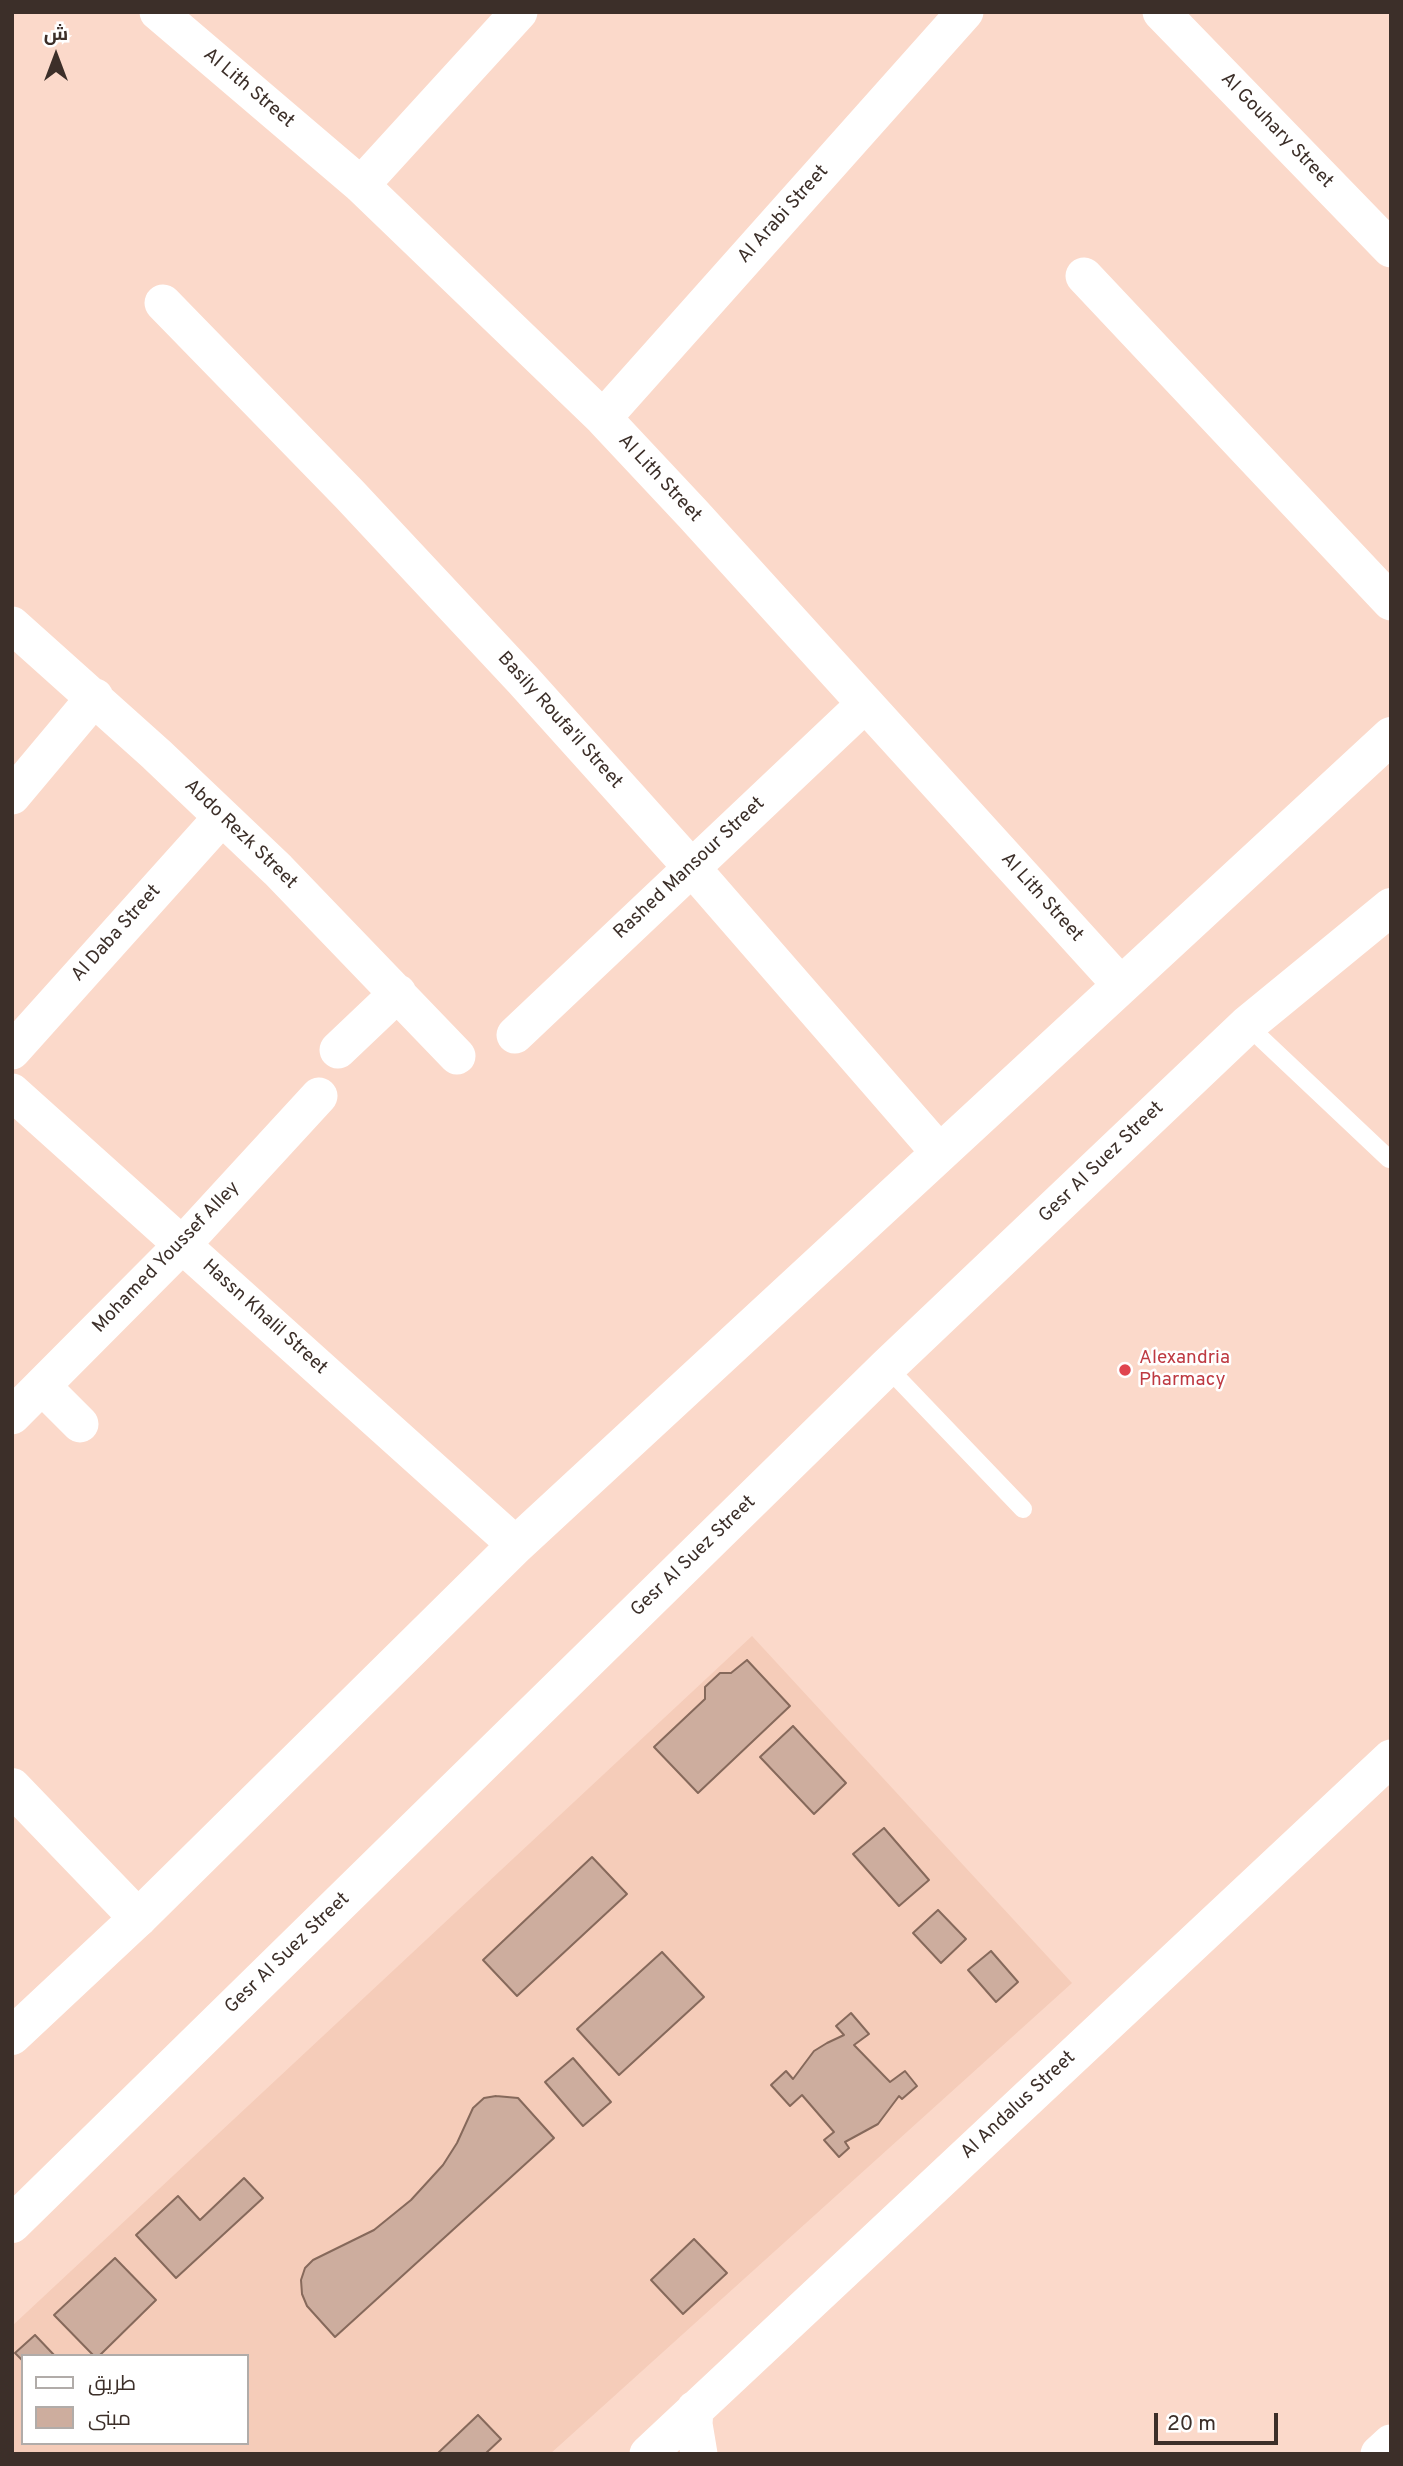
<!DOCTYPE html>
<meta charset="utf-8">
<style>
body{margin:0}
#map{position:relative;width:1403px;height:2466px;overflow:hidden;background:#fbd9ca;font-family:Overpass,Cairo,sans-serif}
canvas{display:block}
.frame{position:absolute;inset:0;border:14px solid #3c2f29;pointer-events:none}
.legend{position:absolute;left:21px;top:2354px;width:228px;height:91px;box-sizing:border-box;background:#fff;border:2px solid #b1aca9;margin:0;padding:9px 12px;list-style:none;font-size:21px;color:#3c2f29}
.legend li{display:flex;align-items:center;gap:14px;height:35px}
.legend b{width:35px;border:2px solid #b1aca9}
.north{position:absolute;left:21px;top:21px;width:70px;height:70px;-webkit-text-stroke:5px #fff;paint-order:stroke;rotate:0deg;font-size:19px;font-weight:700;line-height:28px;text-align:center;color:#3c2f29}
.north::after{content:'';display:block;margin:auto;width:24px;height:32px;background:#3c2f29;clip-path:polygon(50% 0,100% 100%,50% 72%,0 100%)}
.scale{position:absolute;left:1154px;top:2413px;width:124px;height:32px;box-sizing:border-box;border:4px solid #3c2f29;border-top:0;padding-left:9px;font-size:21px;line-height:24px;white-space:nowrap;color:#3c2f29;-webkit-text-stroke:5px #fff;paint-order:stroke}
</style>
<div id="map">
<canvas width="1403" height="2466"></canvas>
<div class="frame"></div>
<ul class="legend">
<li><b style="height:9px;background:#fff"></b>طريق</li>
<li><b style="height:19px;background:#cdad9e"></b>مبنى</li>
</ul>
<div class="north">ش</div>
<div class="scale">20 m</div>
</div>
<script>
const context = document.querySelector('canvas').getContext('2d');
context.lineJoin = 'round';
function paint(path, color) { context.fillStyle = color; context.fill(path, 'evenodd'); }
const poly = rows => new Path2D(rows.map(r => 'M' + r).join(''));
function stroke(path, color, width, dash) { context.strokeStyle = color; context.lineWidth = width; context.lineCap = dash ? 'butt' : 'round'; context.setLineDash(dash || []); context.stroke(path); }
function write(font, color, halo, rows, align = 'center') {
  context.font = font + ' Overpass,sans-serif'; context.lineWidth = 5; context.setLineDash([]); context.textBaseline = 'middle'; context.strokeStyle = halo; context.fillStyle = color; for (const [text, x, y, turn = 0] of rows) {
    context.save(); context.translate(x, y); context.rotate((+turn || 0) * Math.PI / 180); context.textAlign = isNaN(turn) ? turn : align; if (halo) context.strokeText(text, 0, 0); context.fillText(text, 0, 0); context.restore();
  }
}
const built = poly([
 [752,1636,1072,1983,550,2454,12,2454,12,2326],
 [23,2356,247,2356,247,2443,23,2443]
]);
const building = poly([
 [747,1660,790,1706,698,1793,654,1747,705,1699,705,1687,720,1673,731,1673,747,1660],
 [793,1726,846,1783,814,1814,760,1757,793,1726],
 [884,1828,929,1880,899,1906,853,1854,884,1828],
 [592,1857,627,1894,517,1996,483,1960,592,1857],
 [938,1910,966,1939,941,1963,913,1933,938,1910],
 [991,1951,1018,1982,996,2002,968,1970,991,1951],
 [662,1952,704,1997,619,2075,577,2029,662,1952],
 [851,2013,869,2034,854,2045,890,2082,905,2071,917,2086,902,2099,899,2096,878,2124,845,2142,849,2148,839,2157,824,2140,834,2132,802,2095,790,2106,771,2085,786,2071,793,2079,814,2051,827,2043,844,2035,836,2026,851,2013],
 [573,2058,611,2102,583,2126,545,2082,573,2058],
 [496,2096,518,2098,554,2138,335,2337,307,2306,302,2294,301,2280,305,2268,313,2260,374,2230,411,2200,443,2165,457,2143,473,2108,484,2098,496,2096],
 [244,2178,263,2198,176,2278,136,2235,178,2196,200,2220,244,2178],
 [694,2239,727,2273,683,2314,651,2280,694,2239],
 [115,2258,156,2300,99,2356,94,2356,54,2315,115,2258],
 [35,2335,55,2356,23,2356,23,2361,15,2353,35,2335],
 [478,2415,501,2439,485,2454,437,2454,478,2415]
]);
const service = poly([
 [1247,1025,1389,1159],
 [887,1367,1023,1509]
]);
const minor = poly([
 [158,12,361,185,603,418,693,514,1121,985],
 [1161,12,1391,249],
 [361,185,519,12],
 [1084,276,1391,602],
 [163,303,350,495,523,680,692,868,940,1153],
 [603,418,965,12],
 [12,625,156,754,278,870,457,1056],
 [12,796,95,697],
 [515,1035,865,704],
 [338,1050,398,993],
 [12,1051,222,817],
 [12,1092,516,1545],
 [42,1386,80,1424],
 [12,1416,182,1245,319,1096],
 [695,2409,694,2424,699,2454],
 [648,2454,1391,1758],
 [1379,2454,1391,2443]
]);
const secondary = poly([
 [12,1787,138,1918]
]);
const primary = poly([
 [12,2036,138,1918,516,1545,1391,736],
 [12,2224,887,1367,1247,1025,1391,907]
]);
const markers = [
 [1125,1370,7,"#e0444e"]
];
const streetNames = [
 ["Al Lith Street",248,89,40],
 ["Al Gouhary Street",1276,131,46],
 ["Al Arabi Street",784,215,-48],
 ["Al Lith Street",659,479,47],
 ["Basily Roufa'il Street",559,721,48],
 ["Abdo Rezk Street",240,835,44],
 ["Rashed Mansour Street",690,869,-43],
 ["Al Lith Street",1041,898,48],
 ["Al Daba Street",117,934,-48],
 ["Gesr Al Suez Street",1102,1163,-44],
 ["Mohamed Youssef Alley",167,1258,-46],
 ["Hassn Khalil Street",264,1318,42],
 ["Gesr Al Suez Street",694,1557,-44],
 ["Gesr Al Suez Street",288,1954,-44],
 ["Al Andalus Street",1019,2106,-43]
];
const healthNames = [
 ["Alexandria",1139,1359],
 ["Pharmacy",1139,1381]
];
paint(built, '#f5ccb9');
paint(building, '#cdad9e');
stroke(building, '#86695b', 2);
stroke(service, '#fff', 18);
stroke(minor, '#fff', 37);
stroke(secondary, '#fff', 38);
stroke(primary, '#fff', 38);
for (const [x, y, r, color] of markers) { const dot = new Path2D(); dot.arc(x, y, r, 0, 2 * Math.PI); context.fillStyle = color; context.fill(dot); stroke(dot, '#fff', 2.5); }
write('19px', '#3c2f29', '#fff', streetNames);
write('19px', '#be3a42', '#fff', healthNames, 'left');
</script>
